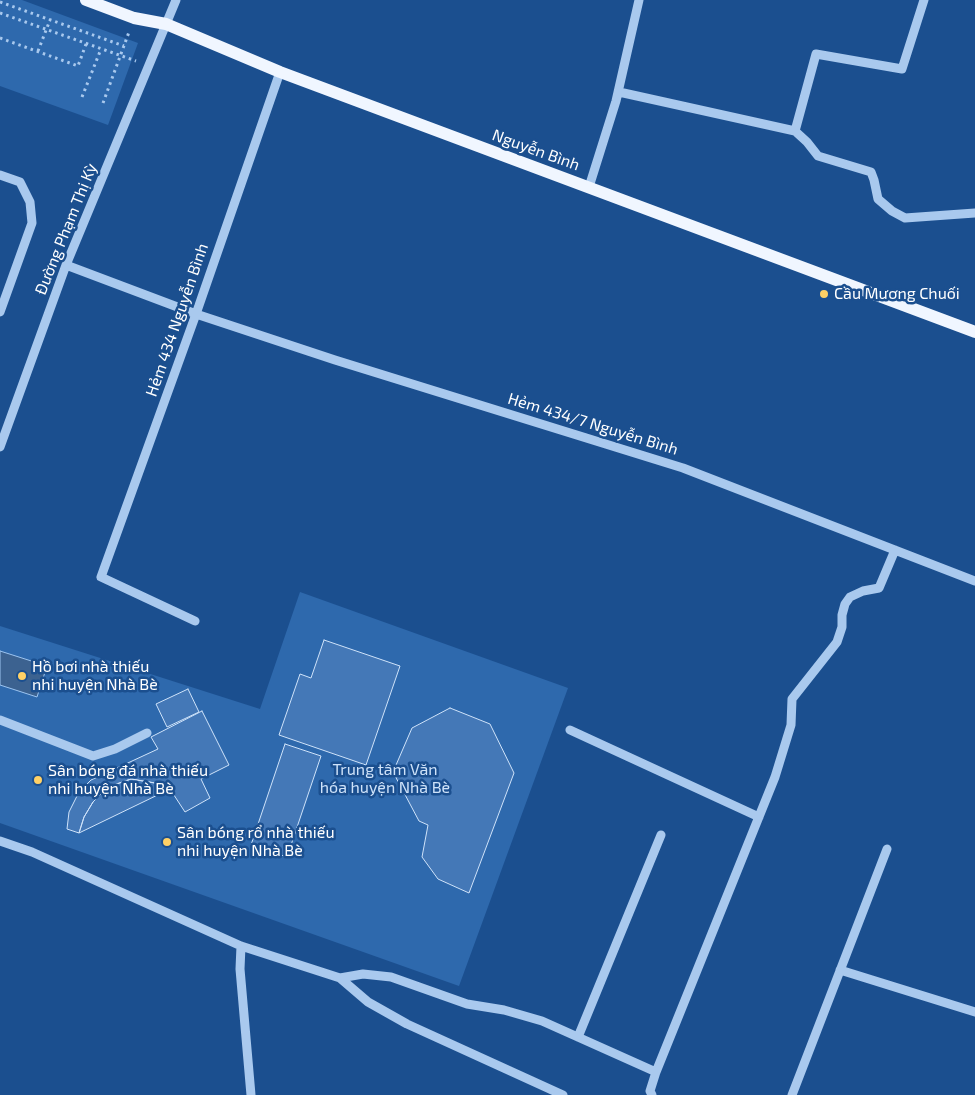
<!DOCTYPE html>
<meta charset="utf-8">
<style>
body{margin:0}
canvas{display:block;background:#1b4f8f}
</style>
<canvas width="975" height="1095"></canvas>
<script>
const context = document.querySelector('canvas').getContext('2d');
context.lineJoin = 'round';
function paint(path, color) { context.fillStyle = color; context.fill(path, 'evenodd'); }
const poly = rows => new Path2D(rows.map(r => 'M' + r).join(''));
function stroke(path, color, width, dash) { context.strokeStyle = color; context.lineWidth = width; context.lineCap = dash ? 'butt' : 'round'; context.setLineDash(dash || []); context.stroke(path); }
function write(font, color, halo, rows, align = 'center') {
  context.font = font + ' "Exo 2",sans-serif'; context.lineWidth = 5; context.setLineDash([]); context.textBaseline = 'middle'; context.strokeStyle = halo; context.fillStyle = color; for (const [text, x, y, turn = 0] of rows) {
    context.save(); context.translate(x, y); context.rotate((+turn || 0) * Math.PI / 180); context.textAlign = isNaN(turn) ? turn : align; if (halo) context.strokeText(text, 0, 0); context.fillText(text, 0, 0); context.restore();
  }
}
const green = poly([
 [0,0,22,0,138,43,108,125,0,86],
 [300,592,568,688,459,986,0,823,0,626,260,709]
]);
const water = poly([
 [0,651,47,666,37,697,0,685,0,651]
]);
const building = poly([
 [324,640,400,666,366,765,279,735,300,674,311,678,324,640],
 [188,689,199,712,167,727,156,704,188,689],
 [450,708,490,724,514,773,469,893,438,879,422,857,428,825,419,821,393,772,412,728,450,708],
 [202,711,229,765,201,779,210,798,185,812,170,789,155,783,131,779,108,787,93,802,84,817,79,833,67,829,69,812,79,792,91,780,158,749,151,737,202,711],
 [285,744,321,756,287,857,251,845,285,744],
 [131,779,155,783,170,789,79,833,84,817,93,802,108,787,131,779]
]);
const path = poly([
 [0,2,124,46],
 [0,13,136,61],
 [0,38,78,66,86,44],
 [38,51,50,20],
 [82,97,101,49],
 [103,103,129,32]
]);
const minor = poly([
 [619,92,795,131,807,142,818,156,871,172,874,180,878,199,892,211,905,218,975,213],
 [795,131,816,54,902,69,924,0],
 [0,175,20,182,30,202,32,223,0,312],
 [589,187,616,101,639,0],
 [66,265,196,314,335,360,683,468,975,581],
 [0,447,66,265,176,0],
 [195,621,101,577,196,314,280,72],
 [0,720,93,756,115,749,147,733],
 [570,730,759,817],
 [0,841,32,852,241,946,340,978,363,974,391,977,467,1004,504,1010,542,1021,656,1072,650,1091,652,1095],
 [241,946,240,969,251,1095],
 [840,970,975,1012],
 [340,978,368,1002,407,1024,563,1095],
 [578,1037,661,835],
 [656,1072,775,777,791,725,792,699,837,642,842,627,842,615,845,604,850,597,863,591,879,588,895,550],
 [792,1095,887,849]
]);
const major = poly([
 [86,0,134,18,166,24,280,72,975,332]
]);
const markers = [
 [824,294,5,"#ffd166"],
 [22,676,5,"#ffd166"],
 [38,780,5,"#ffd166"],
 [167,842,5,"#ffd166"]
];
const streetNames = [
 ["Nguyễn Bình",536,150,20],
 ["Đường Phạm Thị Kỳ",66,229,-68],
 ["Hẻm 434 Nguyễn Bình",177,320,-71],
 ["Hẻm 434/7 Nguyễn Bình",593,424,17]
];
const poiNames = [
 ["Cầu Mương Chuối",834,294],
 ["Hồ bơi nhà thiếu",32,667],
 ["nhi huyện Nhà Bè",32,685],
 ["Sân bóng đá nhà thiếu",48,771],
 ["nhi huyện Nhà Bè",48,789],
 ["Sân bóng rổ nhà thiếu",177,833],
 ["nhi huyện Nhà Bè",177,851]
];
const parkNames = [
 ["Trung tâm Văn",385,770],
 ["hóa huyện Nhà Bè",385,788]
];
paint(green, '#2e69ad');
paint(water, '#3c6290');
stroke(water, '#9cc4f0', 1);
paint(building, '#4478b7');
stroke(building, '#cfe3fa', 1);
stroke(path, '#a9c9ee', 3, [2.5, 4]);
stroke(minor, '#a9c9ee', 9);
stroke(major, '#f0f6ff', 12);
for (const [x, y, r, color] of markers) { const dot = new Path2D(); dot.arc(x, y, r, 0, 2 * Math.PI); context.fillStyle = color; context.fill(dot); stroke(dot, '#1b4f8f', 2); }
write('16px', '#fff', '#1b4f8f', streetNames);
write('16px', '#fff', '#1b4f8f', poiNames, 'left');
write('16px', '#cfe3fa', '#1b4f8f', parkNames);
</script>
